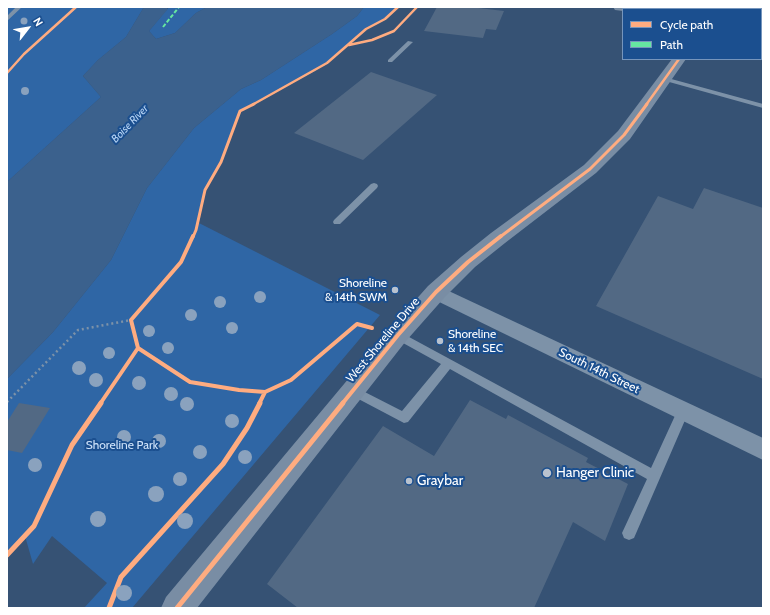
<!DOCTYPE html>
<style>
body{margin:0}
#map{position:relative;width:770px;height:615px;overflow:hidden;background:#365274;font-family:Cabin,sans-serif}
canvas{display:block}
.frame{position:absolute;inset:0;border:8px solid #fff;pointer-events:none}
.legend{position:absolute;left:622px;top:8px;width:140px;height:52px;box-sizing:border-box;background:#1b4f8f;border:1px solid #7695bc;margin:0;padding:5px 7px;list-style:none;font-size:12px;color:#fff}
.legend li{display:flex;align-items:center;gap:8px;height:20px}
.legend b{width:20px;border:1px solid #7695bc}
.north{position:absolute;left:8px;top:8px;width:40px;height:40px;-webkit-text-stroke:3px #1b4f8f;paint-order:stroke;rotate:59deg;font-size:11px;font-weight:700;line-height:16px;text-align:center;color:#fff}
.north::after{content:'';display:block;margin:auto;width:14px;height:18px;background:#fff;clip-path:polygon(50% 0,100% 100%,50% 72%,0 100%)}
</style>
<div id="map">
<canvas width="770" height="615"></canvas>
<div class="frame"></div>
<ul class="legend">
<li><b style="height:5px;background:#ffac80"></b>Cycle path</li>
<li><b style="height:5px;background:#66e7a1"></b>Path</li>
</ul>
<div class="north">N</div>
</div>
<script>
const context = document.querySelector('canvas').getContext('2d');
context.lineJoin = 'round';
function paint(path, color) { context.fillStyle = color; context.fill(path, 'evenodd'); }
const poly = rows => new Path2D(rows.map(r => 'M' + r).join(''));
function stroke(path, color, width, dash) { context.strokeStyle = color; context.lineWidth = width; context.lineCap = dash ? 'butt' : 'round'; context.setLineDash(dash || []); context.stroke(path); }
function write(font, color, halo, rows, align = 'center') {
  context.font = font + ' Cabin,sans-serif'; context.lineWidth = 4; context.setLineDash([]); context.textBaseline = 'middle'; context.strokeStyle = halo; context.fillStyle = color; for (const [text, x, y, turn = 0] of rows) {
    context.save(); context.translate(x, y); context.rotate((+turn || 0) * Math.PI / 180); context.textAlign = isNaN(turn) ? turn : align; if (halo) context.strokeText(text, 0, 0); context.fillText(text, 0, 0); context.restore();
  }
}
const green = poly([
 [7,7,144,7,126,37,98,60,83,76,101,97,7,182],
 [169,7,207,7,196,13,175,33,156,39,149,31],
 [364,7,398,7,385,19,366,29,327,63,315,71,240,111,221,162,205,190,197,222,380,315,132,608,84,608,107,583,52,536,33,564,25,536,7,551,7,379,53,332,111,260,147,188,194,128,241,89,261,80,332,34,357,16]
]);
const water = poly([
 [144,7,167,7,167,10,149,31,156,39,175,33,196,13,207,7,364,7,357,16,332,34,261,80,241,89,194,128,147,188,111,260,53,332,7,379,7,182,101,97,83,76,98,60,126,37]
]);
const building = poly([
 [437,7,470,7,504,11,496,30,486,29,483,38,424,31],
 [371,72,437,95,363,160,294,133],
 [704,188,763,208,763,379,596,306,658,196,693,209],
 [470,400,506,419,508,415,588,458,586,462,628,484,605,541,573,522,534,608,298,608,267,584,383,426,434,456],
 [19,403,50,408,22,453,7,450,7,422]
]);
const path = poly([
 [7,402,78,330,131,320]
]);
const lane = poly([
 [16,7,22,7,7,21,7,16,16,7],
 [408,41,413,42,392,62,388,62,388,60,408,41],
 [664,77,763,104,763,108,662,80,661,79,664,77],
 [374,183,377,184,378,186,377,188,340,224,334,224,333,222,334,220,371,184,374,183],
 [398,331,651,468,679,407,683,406,687,407,689,411,634,538,629,540,624,538,622,533,647,479,450,369,408,422,404,423,349,394,347,391,349,388,353,386,402,411,441,364,394,338,393,335,394,332,398,331]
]);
const street = poly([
 [436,285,763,438,763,460,429,297,427,292,429,287,436,285]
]);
const secondary = poly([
 [613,7,640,7,641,9,623,9,623,11,615,10,613,7],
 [709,7,721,7,720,9,708,9,709,7],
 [761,19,763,19,763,27,761,27,761,19],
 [672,59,686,59,630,139,596,173,505,243,475,267,444,298,406,341,197,608,161,608,166,597,390,329,428,286,461,257,491,233,584,165,618,131,672,59]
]);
const quiet = poly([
 [163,27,179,7]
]);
const cyclewayFar3 = poly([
 [349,45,372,40,394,31,417,7],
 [7,73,24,54,76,7],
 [252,105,327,63,366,29,385,19,398,7],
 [646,105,679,59]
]);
const cyclewayFar2 = poly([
 [193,237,196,230,205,190,221,162,240,111,254,104],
 [500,237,590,169,624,135,647,104]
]);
const cyclewayFar1 = poly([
 [193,236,181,262,131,320,138,348,190,382,239,390,265,392,291,380,357,324,372,328],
 [100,404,138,348],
 [259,404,265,392],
 [342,404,398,335,436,292,468,262,501,236]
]);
const cycleway = poly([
 [7,555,34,526,72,445,101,403],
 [109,608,121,577,223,464,247,428,260,403],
 [177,608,343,403]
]);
const trees = [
 [24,21,3.5],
 [25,91,4],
 [260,297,6],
 [220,302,6],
 [191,315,6],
 [232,328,6],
 [149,331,6],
 [168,348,6],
 [109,353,6],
 [79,368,7],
 [96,380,7],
 [139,383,7],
 [171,394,7],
 [187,404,7],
 [232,421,7],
 [124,437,7],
 [159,441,7],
 [200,452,7],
 [245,457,7],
 [35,465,7],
 [180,479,7],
 [156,494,8],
 [98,519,8],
 [185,521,8],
 [124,593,8]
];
const markers = [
 [395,290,4,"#b9c2ce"],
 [440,341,4,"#b9c2ce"],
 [547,473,5,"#b9c2ce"],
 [409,481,4,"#b9c2ce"]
];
const farWaternames = [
 ["Boise River",130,124,-46]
];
const poiNames = [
 ["Shoreline",387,283],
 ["& 14th SWM",387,297],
 ["Shoreline",448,334,"left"],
 ["& 14th SEC",448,348,"left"]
];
const streetNames = [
 ["West Shoreline Drive",383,340,-50],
 ["South 14th Street",599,371,26]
];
const parkNames = [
 ["Shoreline Park",122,445]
];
const nearPoinames = [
 ["Hanger Clinic",556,473],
 ["Graybar",417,481]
];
paint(green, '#2f66a5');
paint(water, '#3b618d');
paint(building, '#526984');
stroke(path, '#7d92a8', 2.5, [2, 3]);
paint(lane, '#7d92a8');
paint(street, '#7d92a8');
paint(secondary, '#798da4');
stroke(quiet, '#66e7a1', 2, [4, 2]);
stroke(cyclewayFar3, '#ffac80', 2.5);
stroke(cyclewayFar2, '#ffac80', 3);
stroke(cyclewayFar1, '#ffac80', 4);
stroke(cycleway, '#ffac80', 5);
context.fillStyle = '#8aa2be';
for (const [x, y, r] of trees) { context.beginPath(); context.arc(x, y, r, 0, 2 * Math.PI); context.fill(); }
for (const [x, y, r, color] of markers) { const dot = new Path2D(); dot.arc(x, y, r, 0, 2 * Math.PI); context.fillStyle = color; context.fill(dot); stroke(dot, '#1b4f8f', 1.5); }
write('italic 11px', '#b5d3f5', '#1b4f8f', farWaternames);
write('12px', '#fff', '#1b4f8f', poiNames, 'right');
write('12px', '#fff', '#1b4f8f', streetNames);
write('12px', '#cfe3fa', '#1b4f8f', parkNames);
write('14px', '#fff', '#1b4f8f', nearPoinames, 'left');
</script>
